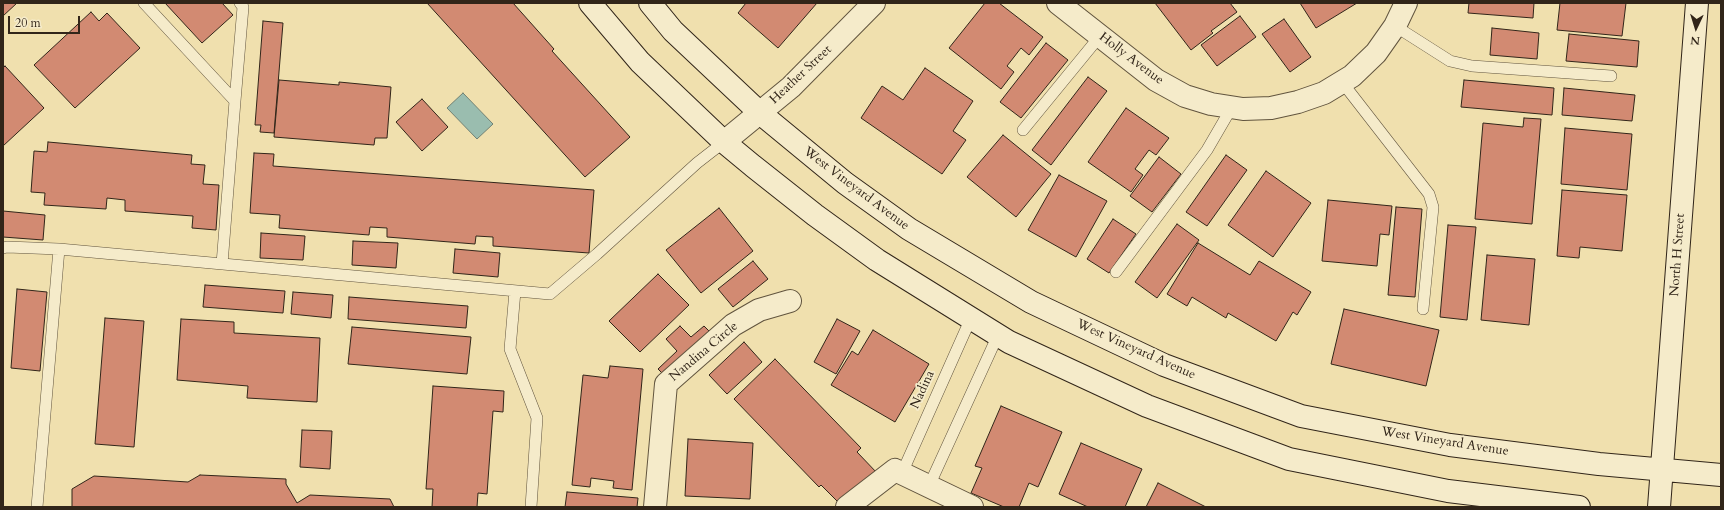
<!DOCTYPE html>
<style>
body{margin:0}
#map{position:relative;width:1724px;height:510px;overflow:hidden;background:#f0e0ae;font-family:Cardo,serif}
canvas{display:block}
.frame{position:absolute;inset:0;border:4px solid #312519;pointer-events:none}
.north{position:absolute;left:1676px;top:8px;width:40px;height:40px;-webkit-text-stroke:3px #f5ebca;paint-order:stroke;rotate:184deg;font-size:11px;font-weight:700;line-height:16px;text-align:center;color:#312519}
.north::after{content:'';display:block;margin:auto;width:14px;height:18px;background:#312519;clip-path:polygon(50% 0,100% 100%,50% 72%,0 100%)}
.scale{position:absolute;left:8px;top:16px;width:72px;height:18px;box-sizing:border-box;border:2px solid #312519;border-top:0;padding-left:5px;font-size:12px;line-height:14px;white-space:nowrap;color:#312519;-webkit-text-stroke:3px #f5ebca;paint-order:stroke}
</style>
<div id="map">
<canvas width="1724" height="510"></canvas>
<div class="frame"></div>
<div class="north">N</div>
<div class="scale">20 m</div>
</div>
<script>
const context = document.querySelector('canvas').getContext('2d');
context.lineJoin = 'round';
function paint(path, color) { context.fillStyle = color; context.fill(path, 'evenodd'); }
const poly = rows => new Path2D(rows.map(r => 'M' + r).join(''));
function stroke(path, color, width, dash) { context.strokeStyle = color; context.lineWidth = width; context.lineCap = dash ? 'butt' : 'round'; context.setLineDash(dash || []); context.stroke(path); }
function write(font, color, halo, rows, align = 'center') {
  context.font = font + ' Cardo,serif'; context.lineWidth = 3.5; context.setLineDash([]); context.textBaseline = 'middle'; context.strokeStyle = halo; context.fillStyle = color; for (const [text, x, y, turn = 0] of rows) {
    context.save(); context.translate(x, y); context.rotate((+turn || 0) * Math.PI / 180); context.textAlign = isNaN(turn) ? turn : align; if (halo) context.strokeText(text, 0, 0); context.fillText(text, 0, 0); context.restore();
  }
}
const water = poly([
 [463,93,493,124,477,139,447,108,463,93]
]);
const building = poly([
 [3,3,17,3,3,16,3,3],
 [165,3,222,3,233,15,202,43,165,3],
 [427,3,513,3,554,49,552,51,630,137,585,177,427,3],
 [746,3,817,3,778,48,738,13,746,3],
 [985,3,999,3,1043,37,1029,55,1021,48,1007,66,1014,72,1001,89,949,48,985,3],
 [1155,3,1230,3,1237,12,1211,31,1213,33,1191,50,1155,3],
 [1300,3,1357,3,1316,28,1300,3],
 [1469,3,1534,3,1533,18,1468,13,1469,3],
 [1560,3,1626,3,1622,36,1557,30,1560,3],
 [91,12,99,21,107,13,140,48,75,108,34,65,91,12],
 [1240,16,1256,37,1217,66,1201,45,1240,16],
 [1284,19,1311,57,1290,72,1262,34,1284,19],
 [263,21,283,23,274,133,260,132,261,125,255,125,263,21],
 [1492,28,1539,33,1537,59,1490,55,1492,28],
 [1569,34,1639,41,1637,67,1566,61,1569,34],
 [1046,43,1068,60,1021,118,1000,102,1046,43],
 [5,66,44,108,3,146,3,68,5,66],
 [925,68,973,101,953,131,966,140,942,174,861,118,882,86,903,100,925,68],
 [1088,77,1107,91,1051,165,1032,150,1088,77],
 [279,80,339,85,339,82,391,87,387,138,375,138,374,145,274,137,279,80],
 [1464,80,1554,88,1552,115,1461,107,1464,80],
 [1564,88,1635,95,1632,121,1562,115,1564,88],
 [422,99,448,127,422,151,396,122,422,99],
 [1126,108,1169,138,1156,155,1149,150,1135,169,1143,175,1131,192,1088,162,1126,108],
 [1524,118,1541,119,1532,224,1475,219,1483,123,1523,127,1524,118],
 [1565,128,1632,134,1627,190,1561,184,1565,128],
 [1003,135,1051,174,1016,217,967,177,1003,135],
 [48,142,192,155,191,164,205,165,203,184,219,185,216,230,192,228,193,216,125,211,125,200,107,198,106,209,44,205,45,193,31,192,34,151,47,152,48,142],
 [254,153,274,154,273,166,594,190,589,253,493,246,493,237,476,236,475,244,387,237,387,228,370,227,369,235,279,228,280,215,250,213,254,153],
 [1226,155,1247,170,1207,226,1186,212,1226,155],
 [1159,157,1181,174,1152,212,1130,196,1159,157],
 [1266,171,1311,203,1273,257,1228,225,1266,171],
 [1059,175,1107,201,1076,257,1028,230,1059,175],
 [1562,190,1627,195,1622,251,1580,247,1579,258,1557,256,1562,190],
 [1328,200,1392,206,1389,235,1380,234,1377,266,1322,261,1328,200],
 [1396,207,1422,209,1415,297,1388,295,1396,207],
 [719,208,753,251,701,293,666,250,719,208],
 [3,211,45,215,43,240,3,237,3,211],
 [1113,219,1136,234,1109,273,1087,259,1113,219],
 [1177,224,1199,240,1157,298,1135,282,1177,224],
 [1448,225,1476,227,1467,320,1440,317,1448,225],
 [261,233,305,236,303,260,260,258,261,233],
 [353,241,398,243,396,268,352,265,353,241],
 [1198,243,1250,275,1259,261,1311,292,1297,315,1293,312,1276,341,1228,313,1226,318,1192,297,1187,306,1167,294,1198,243],
 [455,249,500,253,498,277,453,273,455,249],
 [1487,255,1535,259,1529,325,1481,320,1487,255],
 [753,261,768,279,733,307,718,289,753,261],
 [658,274,689,305,640,352,609,321,658,274],
 [205,285,285,291,283,313,203,307,205,285],
 [17,289,47,292,40,371,11,368,17,289],
 [293,292,333,295,331,318,291,314,293,292],
 [349,297,468,306,466,328,348,319,349,297],
 [1344,309,1439,330,1426,386,1331,364,1344,309],
 [105,318,144,321,134,447,95,444,105,318],
 [181,319,234,322,234,333,320,338,317,402,247,398,248,386,177,380,181,319],
 [837,319,860,331,836,374,814,362,837,319],
 [680,326,691,337,704,326,710,332,665,376,658,369,677,351,666,339,680,326],
 [352,327,471,337,467,374,348,364,352,327],
 [873,330,929,364,895,422,831,385,852,351,858,355,873,330],
 [744,342,762,362,727,394,709,375,744,342],
 [775,359,861,448,857,452,878,474,843,507,821,485,819,487,734,399,775,359],
 [610,366,643,369,632,490,613,488,614,481,591,478,590,487,572,485,583,375,608,378,610,366],
 [433,386,504,391,503,412,493,411,487,494,478,493,477,507,432,507,433,489,426,489,433,386],
 [1001,406,1062,432,1038,487,1029,483,1019,507,1004,507,971,493,982,468,975,466,1001,406],
 [302,430,332,431,330,469,300,467,302,430],
 [688,439,753,443,750,499,685,496,688,439],
 [1081,443,1142,469,1125,507,1088,507,1059,494,1081,443],
 [200,475,286,479,286,484,297,503,310,495,390,499,394,507,72,507,72,489,94,476,188,482,200,475],
 [1158,483,1206,507,1146,507,1158,483],
 [567,492,638,498,637,507,565,507,567,492]
]);
const lane = poly([
 [144,3,235,101,222,264],
 [1395,26,1450,61,1472,66,1611,76],
 [1342,82,1429,194,1433,207,1423,309],
 [235,101,243,7,240,3],
 [1023,130,1100,36],
 [3,248,7,247,59,249,550,294,597,254,697,163,724,142],
 [1116,272,1207,150,1232,107],
 [515,291,510,349,537,418,531,507],
 [902,473,971,318],
 [929,486,998,335],
 [37,507,59,249]
]);
const street = poly([
 [1058,3,1156,80,1185,96,1211,104,1243,109,1271,108,1298,102,1324,93,1352,76,1376,53,1395,26,1406,3],
 [724,142,791,87,874,3],
 [655,507,666,384,733,325,759,310,790,301],
 [847,507,895,470,972,507]
]);
const secondary = poly([
 [590,3,640,62,724,142,753,166,815,215,877,260,1009,342,1147,406,1289,459,1448,491,1579,507],
 [650,3,673,31,760,113,845,183,909,229,1031,302,1164,365,1301,416,1450,445,1599,464,1721,475],
 [1659,507,1697,3]
]);
const streetNames = [
 ["Holly Avenue",1131,59,37],
 ["Heather Street",801,75,-43],
 ["West Vineyard Avenue",856,189,37],
 ["North H Street",1678,255,-86],
 ["West Vineyard Avenue",1136,350,24],
 ["Nandina Circle",704,352,-40],
 ["Nadina",923,390,-66],
 ["West Vineyard Avenue",1445,442,9]
];
paint(water, '#9abdaf');
stroke(water, '#708073', 1);
paint(building, '#d28a72');
stroke(building, '#312519', 1);
stroke(lane, '#61543e', 12);
stroke(street, '#61543e', 24);
stroke(secondary, '#312519', 24);
stroke(lane, '#f5ebca', 11);
stroke(street, '#f5ebca', 22);
stroke(secondary, '#f5ebca', 22);
write('13px', '#312519', '#f5ebca', streetNames);
</script>
